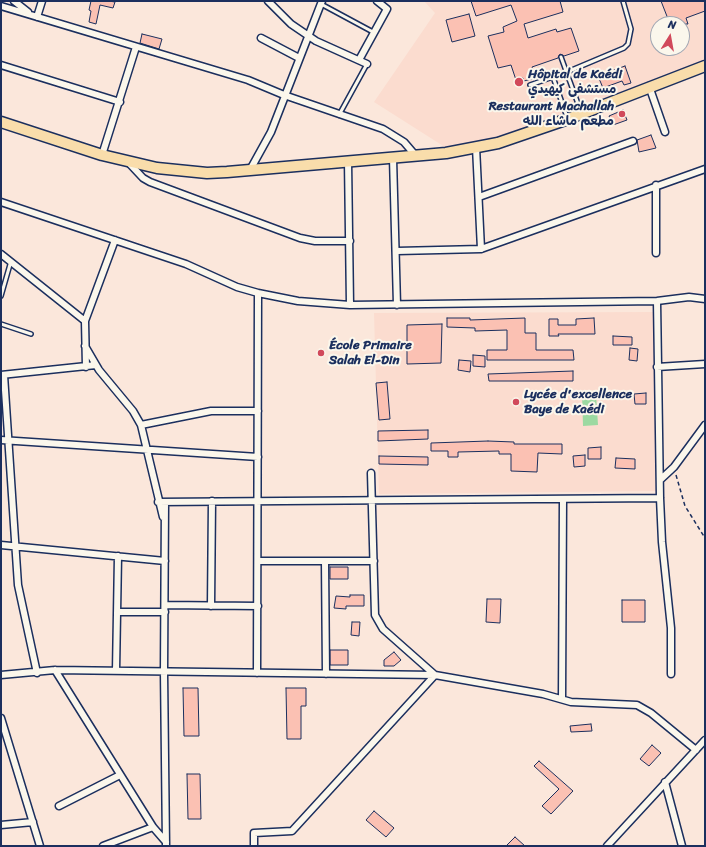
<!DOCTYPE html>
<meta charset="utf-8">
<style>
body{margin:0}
#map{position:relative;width:706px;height:847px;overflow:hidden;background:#fbe7db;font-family:Sriracha,sans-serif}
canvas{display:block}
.frame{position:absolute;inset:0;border:2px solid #1b2f5e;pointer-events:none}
.north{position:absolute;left:650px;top:16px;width:40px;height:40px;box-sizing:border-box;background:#fbf7ec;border:1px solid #a1a7b3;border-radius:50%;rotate:11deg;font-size:11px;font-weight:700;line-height:16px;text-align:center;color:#1b2f5e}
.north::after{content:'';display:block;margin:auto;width:14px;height:18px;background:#d1495b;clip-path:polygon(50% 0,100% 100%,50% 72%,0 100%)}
</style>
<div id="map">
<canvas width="706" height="847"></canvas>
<div class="frame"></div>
<div class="north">N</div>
</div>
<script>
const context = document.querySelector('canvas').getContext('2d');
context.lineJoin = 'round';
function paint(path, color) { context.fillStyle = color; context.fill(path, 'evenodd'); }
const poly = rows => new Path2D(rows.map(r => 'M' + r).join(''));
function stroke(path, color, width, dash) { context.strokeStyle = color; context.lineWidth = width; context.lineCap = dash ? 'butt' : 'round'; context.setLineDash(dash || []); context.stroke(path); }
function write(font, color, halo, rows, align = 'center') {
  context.font = font + ' Sriracha,"Playpen Sans Arabic",sans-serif'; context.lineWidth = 4; context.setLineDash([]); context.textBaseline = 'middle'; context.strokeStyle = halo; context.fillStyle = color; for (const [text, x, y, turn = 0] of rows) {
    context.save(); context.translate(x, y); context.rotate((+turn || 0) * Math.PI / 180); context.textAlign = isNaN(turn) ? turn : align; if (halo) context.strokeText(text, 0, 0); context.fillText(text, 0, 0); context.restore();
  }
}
const built = poly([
 [424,1,705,1,705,62,503,136,448,149,374,102,435,13],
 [658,24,682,24,682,48,658,48],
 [654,312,656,491,379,494,374,313]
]);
const green = poly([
 [582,394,596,394,598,425,583,426]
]);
const building = poly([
 [91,1,109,1,115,2,113,8,100,5,96,24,89,22,91,11,89,10,91,1],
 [471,1,560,1,563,12,524,24,528,38,556,29,557,32,571,28,579,51,564,56,560,54,558,58,532,67,535,78,524,81,523,78,516,80,511,65,498,68,488,36,504,32,503,27,517,21,511,5,476,16,471,1],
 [661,1,705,1,705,11,686,18,688,24,670,24,661,1],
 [469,14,475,36,452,42,446,20,469,14],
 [142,34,162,39,159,49,140,43,142,34],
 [625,66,631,83,624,85,622,81,603,88,598,76,625,66],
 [623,110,627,120,613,125,609,116,623,110],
 [651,135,656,148,639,152,637,140,651,135],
 [447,318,470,318,470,320,525,318,525,333,536,333,536,350,573,350,574,360,487,360,487,350,507,350,507,330,475,331,475,328,447,327,447,318],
 [594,318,595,334,558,334,559,336,549,336,549,319,558,319,558,325,576,325,576,319,594,318],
 [442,324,441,363,407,364,407,325,442,324],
 [613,336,632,337,632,345,613,345,613,336],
 [630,348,638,349,637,361,629,360,630,348],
 [473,355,485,356,485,367,473,366,473,355],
 [459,360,471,361,470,372,458,370,459,360],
 [573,371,573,381,489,381,488,374,573,371],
 [387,382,390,419,379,420,376,383,387,382],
 [646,393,646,404,635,404,634,394,646,393],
 [428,430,428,439,378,441,378,431,428,430],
 [488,441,514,442,514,444,562,444,562,454,538,453,537,472,511,471,511,454,499,454,499,451,458,452,458,457,448,457,448,451,431,451,431,443,488,441],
 [601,447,601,459,588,459,588,448,601,447],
 [585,455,585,466,574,467,573,456,585,455],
 [379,456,428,457,428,465,379,464,379,456],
 [616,458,635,459,635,469,615,468,616,458],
 [330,567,348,567,348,579,330,579,330,567],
 [350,595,364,595,364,606,346,606,346,609,334,608,336,596,350,597,350,595],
 [487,599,501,599,500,623,486,622,487,599],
 [622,600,645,600,645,622,622,622,622,600],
 [352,622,360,622,359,636,351,635,352,622],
 [330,650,348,650,348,665,330,665,330,650],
 [394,652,401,660,394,666,384,666,384,660,394,652],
 [183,688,198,688,199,736,184,736,183,688],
 [286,688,306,688,306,706,301,706,301,739,287,739,286,688],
 [591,724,592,731,571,732,570,726,591,724],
 [652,745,661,753,649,766,640,759,652,745],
 [539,761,573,791,551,814,542,806,559,789,534,766,539,761],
 [187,774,200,774,201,819,188,819,187,774],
 [374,811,394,828,386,837,366,820,374,811],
 [515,837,525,846,506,846,515,837]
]);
const path = poly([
 [676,475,685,506,705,538]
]);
const service = poly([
 [321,4,373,32],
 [561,57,581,112],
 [553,77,567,117],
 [530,85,567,72,624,48,628,44,631,29,623,1],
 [339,115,367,64],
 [1,296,11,261],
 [1,324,31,334]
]);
const minor = poly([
 [14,1,28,12],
 [268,1,291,24,316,41,367,64],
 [1,6,248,80,284,95,383,129,404,142,416,156],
 [37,17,42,1],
 [261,38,299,58],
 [359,60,387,9,377,1],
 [1,65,120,102],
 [649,86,665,132],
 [476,147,481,249],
 [102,155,136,47],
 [393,158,397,305],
 [348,161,350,305],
 [128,162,143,178,150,182,300,238,315,241,350,241],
 [250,170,271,132,322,1],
 [479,197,633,141],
 [1,202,186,264,237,287,258,293,298,301,350,305,657,301,689,297,705,299],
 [397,251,481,249,705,169],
 [656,253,656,185],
 [1,254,85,321],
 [657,301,660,498,662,542,671,628,671,674],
 [85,346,99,370,133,411,141,425,163,517],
 [86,367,85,321,115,240],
 [657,367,705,364],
 [1,375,96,365],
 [4,375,18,585,37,673],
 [141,425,211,411,258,411],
 [1,440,258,457],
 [660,480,674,467,705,425],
 [158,502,660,498],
 [165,502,164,672,166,846],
 [1,545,165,561],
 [258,561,374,561],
 [325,561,326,674],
 [165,605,258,606],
 [211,606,212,501],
 [117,612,165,612],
 [55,670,153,827,166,842],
 [116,671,118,556],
 [257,673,258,293],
 [1,675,55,670,435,675,543,694,571,702,637,705,651,713,696,750],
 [562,699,563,499],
 [1,718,40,846],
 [665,782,682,846],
 [59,806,120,775],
 [1,825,33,822],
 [103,846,153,827],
 [254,846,254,833,292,831,435,675,383,629,375,615,371,473],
 [607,846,705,740]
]);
const primary = poly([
 [1,122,102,155,157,168,207,173,227,172,446,153,498,143,568,119,705,66]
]);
const markers = [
 [519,82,5,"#d1495b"],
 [622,114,4,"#d1495b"],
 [321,353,4,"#d1495b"],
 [516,402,4,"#d1495b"]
];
const poiNames = [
 ["Hôpital de Kaédi",528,75],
 ["مستشفى كيهيدي",528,90],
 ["Restaurant Machallah",614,107,"right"],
 ["مطعم ماشاء الله",614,122,"right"],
 ["École Primaire",329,346],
 ["Salah El-Din",329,361],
 ["Lycée d'excellence",524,395],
 ["Baye de Kaédi",524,410]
];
paint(built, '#fbdccf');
paint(green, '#9cd9a1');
paint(building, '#fbc1b3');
stroke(building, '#1b2f5e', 1);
stroke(service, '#1b2f5e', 6);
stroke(minor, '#1b2f5e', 9);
stroke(primary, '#1b2f5e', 13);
stroke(path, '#1b2f5e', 1.5, [4, 3]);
stroke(service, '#fbf7ec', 3);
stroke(minor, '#fbf7ec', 6);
stroke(primary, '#f9ddab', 10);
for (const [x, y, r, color] of markers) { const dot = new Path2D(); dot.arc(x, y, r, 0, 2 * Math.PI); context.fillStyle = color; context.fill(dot); stroke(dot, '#fbf7ec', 1.5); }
write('bold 13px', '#1b2f5e', '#fbf7ec', poiNames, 'left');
</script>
